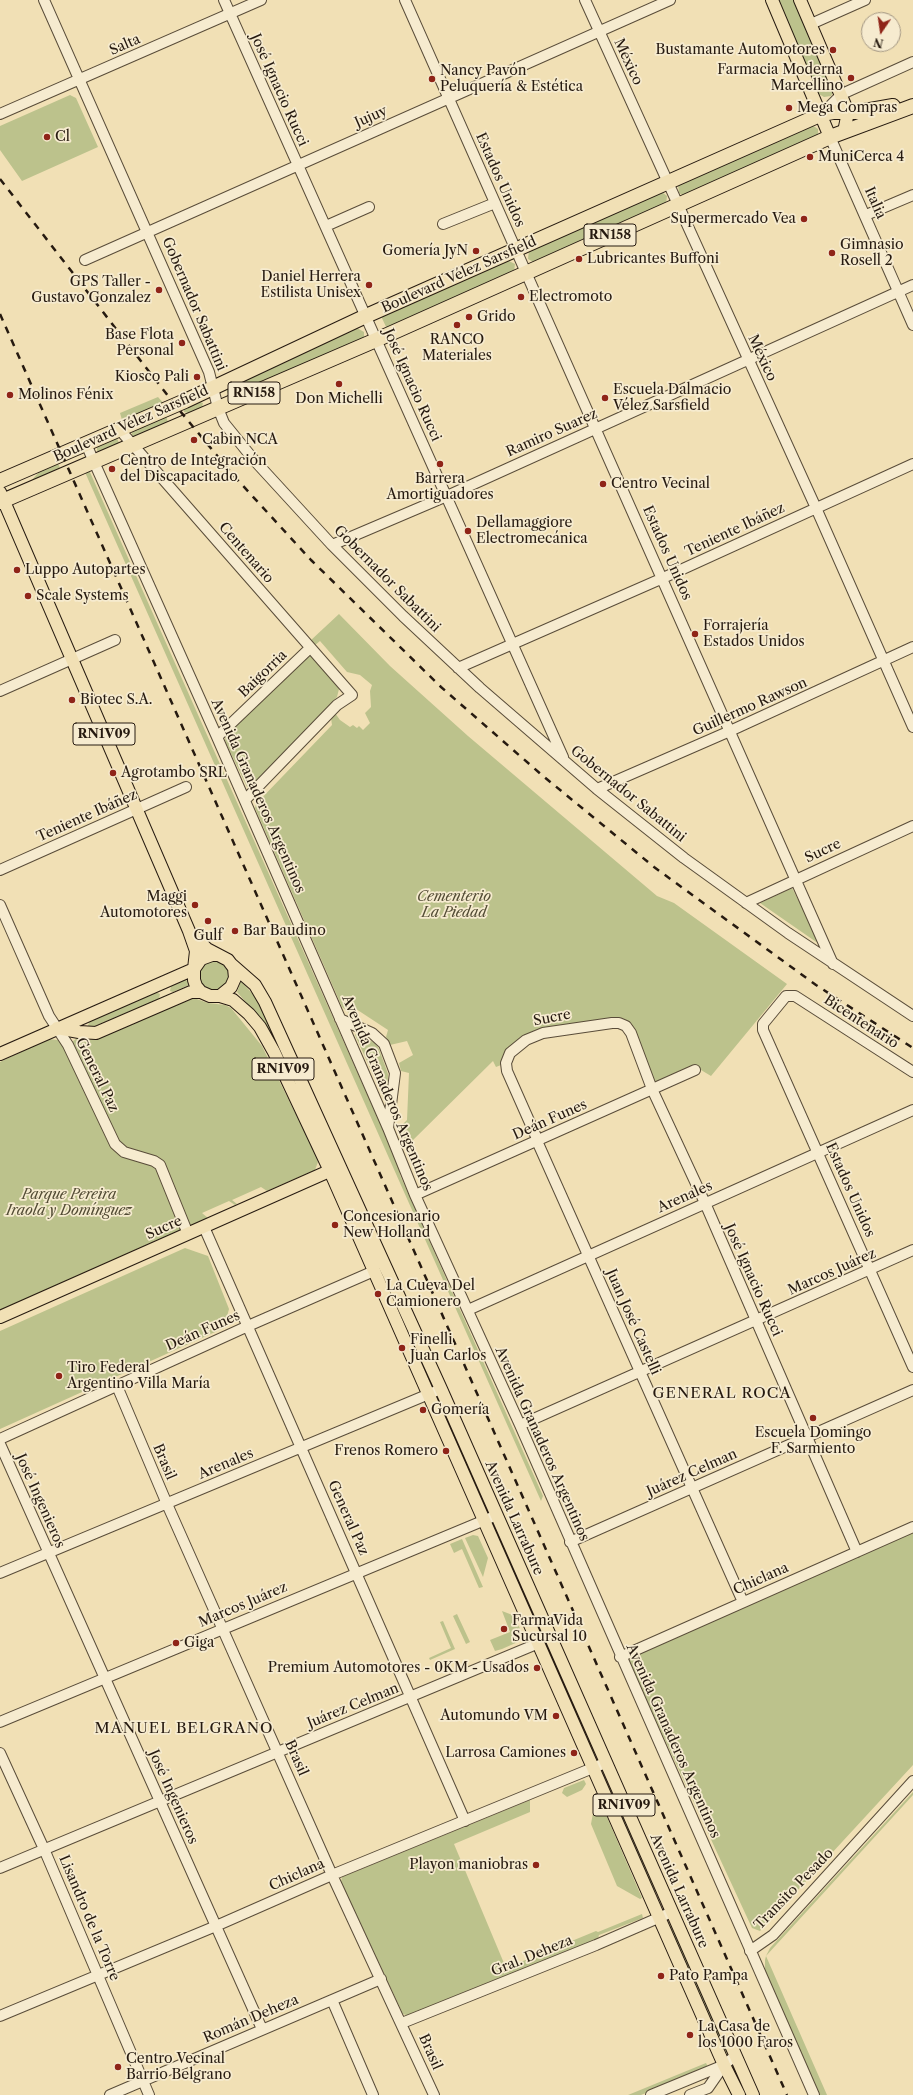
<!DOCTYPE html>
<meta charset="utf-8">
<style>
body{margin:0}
#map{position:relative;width:913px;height:2095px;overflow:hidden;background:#f1e0b5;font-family:"Libre Caslon Text",serif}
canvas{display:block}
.north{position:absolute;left:861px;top:12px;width:40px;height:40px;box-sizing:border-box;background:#f6ebcf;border:1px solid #a39783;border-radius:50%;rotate:193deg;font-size:11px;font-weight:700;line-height:16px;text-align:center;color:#261a10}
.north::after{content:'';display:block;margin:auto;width:14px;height:18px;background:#8f2418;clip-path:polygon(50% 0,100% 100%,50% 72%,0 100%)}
</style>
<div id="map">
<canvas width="913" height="2095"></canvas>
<div class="north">N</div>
</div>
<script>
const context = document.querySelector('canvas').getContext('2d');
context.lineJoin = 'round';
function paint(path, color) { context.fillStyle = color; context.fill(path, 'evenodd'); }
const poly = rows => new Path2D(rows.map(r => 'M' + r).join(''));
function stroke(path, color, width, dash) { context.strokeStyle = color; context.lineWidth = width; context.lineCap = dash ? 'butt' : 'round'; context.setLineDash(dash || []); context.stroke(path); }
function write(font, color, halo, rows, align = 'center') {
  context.font = font + ' "Libre Caslon Text",serif'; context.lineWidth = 3.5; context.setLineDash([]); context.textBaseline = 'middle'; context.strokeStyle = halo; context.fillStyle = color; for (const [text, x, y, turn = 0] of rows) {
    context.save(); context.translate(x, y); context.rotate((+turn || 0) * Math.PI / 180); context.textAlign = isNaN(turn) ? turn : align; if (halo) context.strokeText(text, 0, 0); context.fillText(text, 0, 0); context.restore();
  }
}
const green = poly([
 [777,0,794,0,833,92,831,96,824,97,819,94],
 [70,95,76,98,98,147,22,181,0,150,0,126],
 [812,125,818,129,818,136,684,196,679,193,678,185],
 [662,192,667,196,666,204,535,263,528,259,529,250],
 [507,260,515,264,514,272,387,329,381,316],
 [357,328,364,332,364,338,231,397,227,392,227,387],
 [158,397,165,405,122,420,120,413],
 [200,402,203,403,202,407,188,413,184,412,184,409],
 [166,416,168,422,135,437,132,435,132,431],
 [117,438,119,443,98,452,97,450,97,446],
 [57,464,59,465,60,469,30,482,39,472],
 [84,470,89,470,399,1166,400,1175,543,1496,541,1501],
 [339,614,390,666,468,736,657,896,674,903,787,984,711,1076,696,1067,657,1082,655,1081,632,1027,541,1029,525,1035,504,1055,501,1065,496,1067,493,1061,410,1143,403,1147,400,1140,399,1128,407,1120,409,1073,401,1071,399,1063,413,1055,407,1041,390,1045,386,1037,388,1030,353,1007,349,1013,342,1007,255,808,256,804,332,725,331,718,335,713,340,720,350,727,353,725,357,728,359,726,363,730,370,723,365,713,371,707,370,691,372,685,360,675,347,672,320,641,314,646,310,641],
 [308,656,311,656,334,680,339,689,337,697,251,787,247,787,225,741,226,735],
 [792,888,822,946,760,903],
 '199 976a15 15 0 1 1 30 0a15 15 0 1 1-30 0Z',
 [185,980,189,981,189,985,173,992,170,991,171,986],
 [241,981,259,1001,332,1155,256,1014,237,992],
 [156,992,160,994,159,999,92,1027,88,1026,89,1021],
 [194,998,208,1003,225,1005,231,1008,262,1046,316,1155,318,1162,315,1170,267,1191,261,1187,232,1200,237,1204,235,1205,229,1201,202,1213,208,1218,189,1226,155,1165,182,1229,0,1310,0,1062,49,1039,58,1040,62,1042,121,1147,72,1042,77,1038,88,1040,97,1038],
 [357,1033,375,1043,379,1049,388,1074,387,1100,386,1103,355,1035],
 [343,1186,432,1382,430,1383],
 [185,1248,208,1256,229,1309,224,1328,0,1429,0,1331],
 [442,1403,486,1505,484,1506,439,1405],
 [496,1527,540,1625,537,1626,494,1528],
 [913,1532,913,1765,760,1931,752,1928,627,1658],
 [473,1535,478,1536,488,1558,483,1577,465,1538],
 [462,1539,483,1587,479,1588,462,1549,454,1553,450,1544],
 [502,1611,515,1616,522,1634,520,1641,502,1649,498,1640,502,1649,495,1651,490,1640,510,1632],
 [457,1614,470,1642,466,1644,453,1616],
 [443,1621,455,1649,430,1660,429,1658,451,1648,440,1622],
 [547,1642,595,1752,593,1753,545,1644],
 [603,1773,656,1892,654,1893,600,1774],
 [584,1780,586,1784,582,1790,567,1797,562,1793,564,1788],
 [913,1792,913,1795,766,1956,827,2095,820,2095,765,1971,765,1960,766,1956,770,1948],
 [530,1800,530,1812,454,1844,506,1968,596,1931,598,1932,642,1914,643,1918,599,1935,598,1939,409,2016,403,2014,341,1882,342,1877],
 [598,1800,600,1801,642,1898,640,1899,617,1886,591,1824,595,1802],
 [672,1925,728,2052,726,2053,670,1926],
 [706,2063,708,2067,641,2095,628,2095]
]);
const minor = poly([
 [44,0,209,372,218,408,224,423,254,460,332,545,403,616,480,688,597,789,684,858,788,933,913,1016],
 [224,0,563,757],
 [405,0,833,964],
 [585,0,816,508,913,727],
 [811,24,865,0],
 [0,114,261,0],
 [822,114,842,94,913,62],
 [830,137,913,325],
 [866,215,913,195],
 [443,224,495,203],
 [326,226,369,207],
 [85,260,670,0],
 [119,429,352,695,337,705,245,800],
 [86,444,217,737,388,1128,415,1195,520,1425,814,2095],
 [332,545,447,496,913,285],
 [458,668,663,578,913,464],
 [0,691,115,640],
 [217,737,310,648],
 [597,789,730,731,913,647],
 [0,870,186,787],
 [746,903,913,826],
 [0,905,49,1016,68,1045,115,1144,124,1152,154,1161,160,1165,188,1234],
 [340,1019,372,1033,384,1044,395,1073,388,1128],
 [913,1072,795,996,786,996,763,1024,763,1030,913,1367],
 [537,1141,743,1602],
 [538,1141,507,1071,506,1063,510,1053,526,1040,543,1033,612,1023,619,1023,626,1026,631,1033,652,1089,705,1203,857,1552],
 [415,1195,695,1070],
 [204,1227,465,1821],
 [468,1310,913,1110],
 [117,1386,167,1504,332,1875,434,2095],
 [520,1425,913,1250],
 [0,1439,248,1326,374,1271],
 [0,1444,262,2029],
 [570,1542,913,1390],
 [0,1573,441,1389],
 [620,1657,913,1527],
 [0,1722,497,1515],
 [0,1753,44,1849,149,2095],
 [0,1868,539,1643],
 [750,1951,773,1935,913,1781],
 [332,2000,373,2095],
 [0,2016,216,1926,332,1875,605,1763],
 [402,2023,596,1945,672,1912],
 [708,2088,724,2065,735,2056],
 [110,2095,381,1979],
 [651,2095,724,2065],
 [690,2095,708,2088]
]);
const major = poly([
 [772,0,830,137],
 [800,0,848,112,844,132],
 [0,492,189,931,196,951,194,969],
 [193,935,207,949,228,960,234,968,235,978,231,987,220,996,210,996,201,992,196,986,194,980,194,969,201,959,212,955,218,955],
 [231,964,255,985,265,1002,441,1389,753,2095],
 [220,996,233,1000,249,1014,260,1027,274,1052,330,1171,724,2065,739,2095],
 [57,1028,79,1032,96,1033,191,992,201,992],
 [0,1054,194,969],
 [0,1317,336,1168]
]);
const highway = poly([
 [0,481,185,401,366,316,822,114,833,112,859,112,893,106],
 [0,502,376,340,830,137,913,106]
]);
const rail = poly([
 [0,179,175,405,234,476,311,560,441,687,543,776,654,867,816,985,913,1048],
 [0,314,787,2095]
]);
const markers = [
 [833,50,4,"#8f2418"],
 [851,78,4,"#8f2418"],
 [432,79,4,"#8f2418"],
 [789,108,4,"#8f2418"],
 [47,137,4,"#8f2418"],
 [810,157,4,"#8f2418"],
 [804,219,4,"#8f2418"],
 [476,251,4,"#8f2418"],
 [832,253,4,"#8f2418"],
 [579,259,4,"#8f2418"],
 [369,285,4,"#8f2418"],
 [159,290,4,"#8f2418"],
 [521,297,4,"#8f2418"],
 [469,317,4,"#8f2418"],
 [457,325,4,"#8f2418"],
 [182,343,4,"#8f2418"],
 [197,377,4,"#8f2418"],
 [339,384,4,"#8f2418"],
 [10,395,4,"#8f2418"],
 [605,398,4,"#8f2418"],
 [194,440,4,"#8f2418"],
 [440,464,4,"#8f2418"],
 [112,469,4,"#8f2418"],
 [603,484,4,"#8f2418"],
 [468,531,4,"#8f2418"],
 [17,570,4,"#8f2418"],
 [28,596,4,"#8f2418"],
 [695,634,4,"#8f2418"],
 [72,700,4,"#8f2418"],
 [113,773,4,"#8f2418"],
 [195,905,4,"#8f2418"],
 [208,921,4,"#8f2418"],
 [235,931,4,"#8f2418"],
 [335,1225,4,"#8f2418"],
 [378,1294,4,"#8f2418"],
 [402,1348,4,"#8f2418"],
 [59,1376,4,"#8f2418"],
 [423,1410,4,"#8f2418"],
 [813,1418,4,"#8f2418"],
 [446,1451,4,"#8f2418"],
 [504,1629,4,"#8f2418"],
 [176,1643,4,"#8f2418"],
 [537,1668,4,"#8f2418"],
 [556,1716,4,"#8f2418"],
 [574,1753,4,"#8f2418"],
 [536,1865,4,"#8f2418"],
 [661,1976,4,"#8f2418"],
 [690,2035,4,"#8f2418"],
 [118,2067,4,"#8f2418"]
];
const shields = [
 [610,235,52],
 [254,393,52],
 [104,734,62],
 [283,1069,62],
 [624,1805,62]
];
const shieldNames = [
 ["RN158",610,235],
 ["RN158",254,393],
 ["RN1V09",104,734],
 ["RN1V09",283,1069],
 ["RN1V09",624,1805]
];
const streetNames = [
 ["Salta",125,45,-24],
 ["México",628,62,65],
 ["José Ignacio Rucci",279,90,66],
 ["Jujuy",371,117,-24],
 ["Estados Unidos",500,180,66],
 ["Italia",875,203,66],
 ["Boulevard Vélez Sarsfield",459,275,-24],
 ["Gobernador Sabattini",194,304,67],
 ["México",762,358,65],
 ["José Ignacio Rucci",412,385,66],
 ["Boulevard Vélez Sarsfield",131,424,-24],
 ["Ramiro Suarez",552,433,-24],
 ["Teniente Ibáñez",735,530,-25],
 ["Centenario",246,553,49],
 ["Estados Unidos",667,553,66],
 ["Gobernador Sabattini",387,579,45],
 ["Baigorria",263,674,-44],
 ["Guillermo Rawson",750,707,-24],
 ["Gobernador Sabattini",628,794,39],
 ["Avenida Granaderos Argentinos",258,796,66],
 ["Teniente Ibáñez",87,816,-24],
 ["Sucre",823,851,-25],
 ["Sucre",552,1018,-11],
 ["Bicentenario",861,1022,33],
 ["General Paz",97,1075,64],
 ["Avenida Granaderos Argentinos",387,1093,67],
 ["Deán Funes",550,1120,-24],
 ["Estados Unidos",850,1190,66],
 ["Arenales",685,1197,-24],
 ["Sucre",164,1228,-24],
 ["Marcos Juárez",832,1272,-24],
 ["José Ignacio Rucci",753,1280,66],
 ["Juan José Castelli",633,1322,66],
 ["Deán Funes",203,1331,-24],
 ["Avenida Granaderos Argentinos",542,1444,66],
 ["Brasil",164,1462,67],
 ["Arenales",226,1464,-23],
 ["Juárez Celman",692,1473,-24],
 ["José Ingenieros",40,1501,66],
 ["General Paz",348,1518,66],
 ["Avenida Larrabure",514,1518,66],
 ["Chiclana",761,1579,-24],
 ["Marcos Juárez",243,1605,-23],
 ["Juárez Celman",353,1706,-22],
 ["Avenida Granaderos Argentinos",673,1741,66],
 ["Brasil",296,1758,66],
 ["José Ingenieros",173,1797,66],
 ["Chiclana",297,1875,-24],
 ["Transito Pesado",794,1889,-46],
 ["Avenida Larrabure",679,1891,66],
 ["Lisandro de la Torre",89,1918,67],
 ["Gral. Deheza",532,1956,-22],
 ["Román Deheza",251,2019,-23],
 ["Brasil",430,2052,66]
];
const poiNames = [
 ["Bustamante Automotores",825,50,"right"],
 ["Farmacia Moderna",843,70,"right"],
 ["Marcellino",843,86,"right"],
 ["Nancy Pavón",440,71],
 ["Peluquería & Estética",440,87],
 ["Mega Compras",797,108],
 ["Cl",55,137],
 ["MuniCerca 4",818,157],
 ["Supermercado Vea",796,219,"right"],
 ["Gimnasio",840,245],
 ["Rosell 2",840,261],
 ["Gomería JyN",468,251,"right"],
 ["Lubricantes Buffoni",587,259],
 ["Daniel Herrera",361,277,"right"],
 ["Estilista Unisex",361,293,"right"],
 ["GPS Taller -",151,282,"right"],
 ["Gustavo Gonzalez",151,298,"right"],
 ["Electromoto",529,297],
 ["Grido",477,317],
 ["Base Flota",174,335,"right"],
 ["Personal",174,351,"right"],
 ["RANCO",457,340,"center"],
 ["Materiales",457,356,"center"],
 ["Kiosco Pali",189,377,"right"],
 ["Escuela Dalmacio",613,390],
 ["Vélez Sarsfield",613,406],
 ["Molinos Fénix",18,395],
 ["Don Michelli",339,399,"center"],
 ["Cabin NCA",202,440],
 ["Centro de Integración",120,461],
 ["del Discapacitado",120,477],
 ["Barrera",440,479,"center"],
 ["Amortiguadores",440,495,"center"],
 ["Centro Vecinal",611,484],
 ["Dellamaggiore",476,523],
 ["Electromecánica",476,539],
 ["Luppo Autopartes",25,570],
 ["Scale Systems",36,596],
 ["Forrajería",703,626],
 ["Estados Unidos",703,642],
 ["Biotec S.A.",80,700],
 ["Agrotambo SRL",121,773],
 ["Maggi",187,897,"right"],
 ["Automotores",187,913,"right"],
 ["Bar Baudino",243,931],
 ["Gulf",208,936,"center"],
 ["Concesionario",343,1217],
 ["New Holland",343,1233],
 ["La Cueva Del",386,1286],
 ["Camionero",386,1302],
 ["Finelli",410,1340],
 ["Juan Carlos",410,1356],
 ["Tiro Federal",67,1368],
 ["Argentino Villa María",67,1384],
 ["Gomería",431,1410],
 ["Escuela Domingo",813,1433,"center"],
 ["F. Sarmiento",813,1449,"center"],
 ["Frenos Romero",438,1451,"right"],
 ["FarmaVida",512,1621],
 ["Sucursal 10",512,1637],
 ["Giga",184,1643],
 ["Premium Automotores - 0KM - Usados",529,1668,"right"],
 ["Automundo VM",548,1716,"right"],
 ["Larrosa Camiones",566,1753,"right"],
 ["Playon maniobras",528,1865,"right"],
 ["Pato Pampa",669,1976],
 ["La Casa de",698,2027],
 ["los 1000 Faros",698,2043],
 ["Centro Vecinal",126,2059],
 ["Barrio Belgrano",126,2075]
];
const parkNames = [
 ["Cementerio",454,897],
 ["La Piedad",454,913],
 ["Parque Pereira",69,1195],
 ["Iraola y Domínguez",69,1211]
];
const neighbourhoodNames = [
 ["GENERAL ROCA",722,1394],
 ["MANUEL BELGRANO",184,1729]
];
paint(green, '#bcc28c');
stroke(minor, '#594c39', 12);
stroke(major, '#261a10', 14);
stroke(highway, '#261a10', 16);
stroke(minor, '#f6ebcf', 10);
stroke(major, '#f1e0b5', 12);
stroke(highway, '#f1e0b5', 14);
stroke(rail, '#261a10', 2.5, [7, 7]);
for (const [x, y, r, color] of markers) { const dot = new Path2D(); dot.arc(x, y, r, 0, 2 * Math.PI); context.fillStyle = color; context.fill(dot); stroke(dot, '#f6ebcf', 1.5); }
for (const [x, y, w] of shields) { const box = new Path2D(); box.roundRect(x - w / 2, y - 11, w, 22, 3); context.fillStyle = '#f6ebcf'; context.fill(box); stroke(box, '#261a10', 1); }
write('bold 13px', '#261a10', null, shieldNames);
write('14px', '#261a10', '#f6ebcf', streetNames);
write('14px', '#261a10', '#f6ebcf', poiNames, 'left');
write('italic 14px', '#534c35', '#f6ebcf', parkNames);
context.letterSpacing = '1px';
write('15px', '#261a10', '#f6ebcf', neighbourhoodNames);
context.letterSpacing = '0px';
</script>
